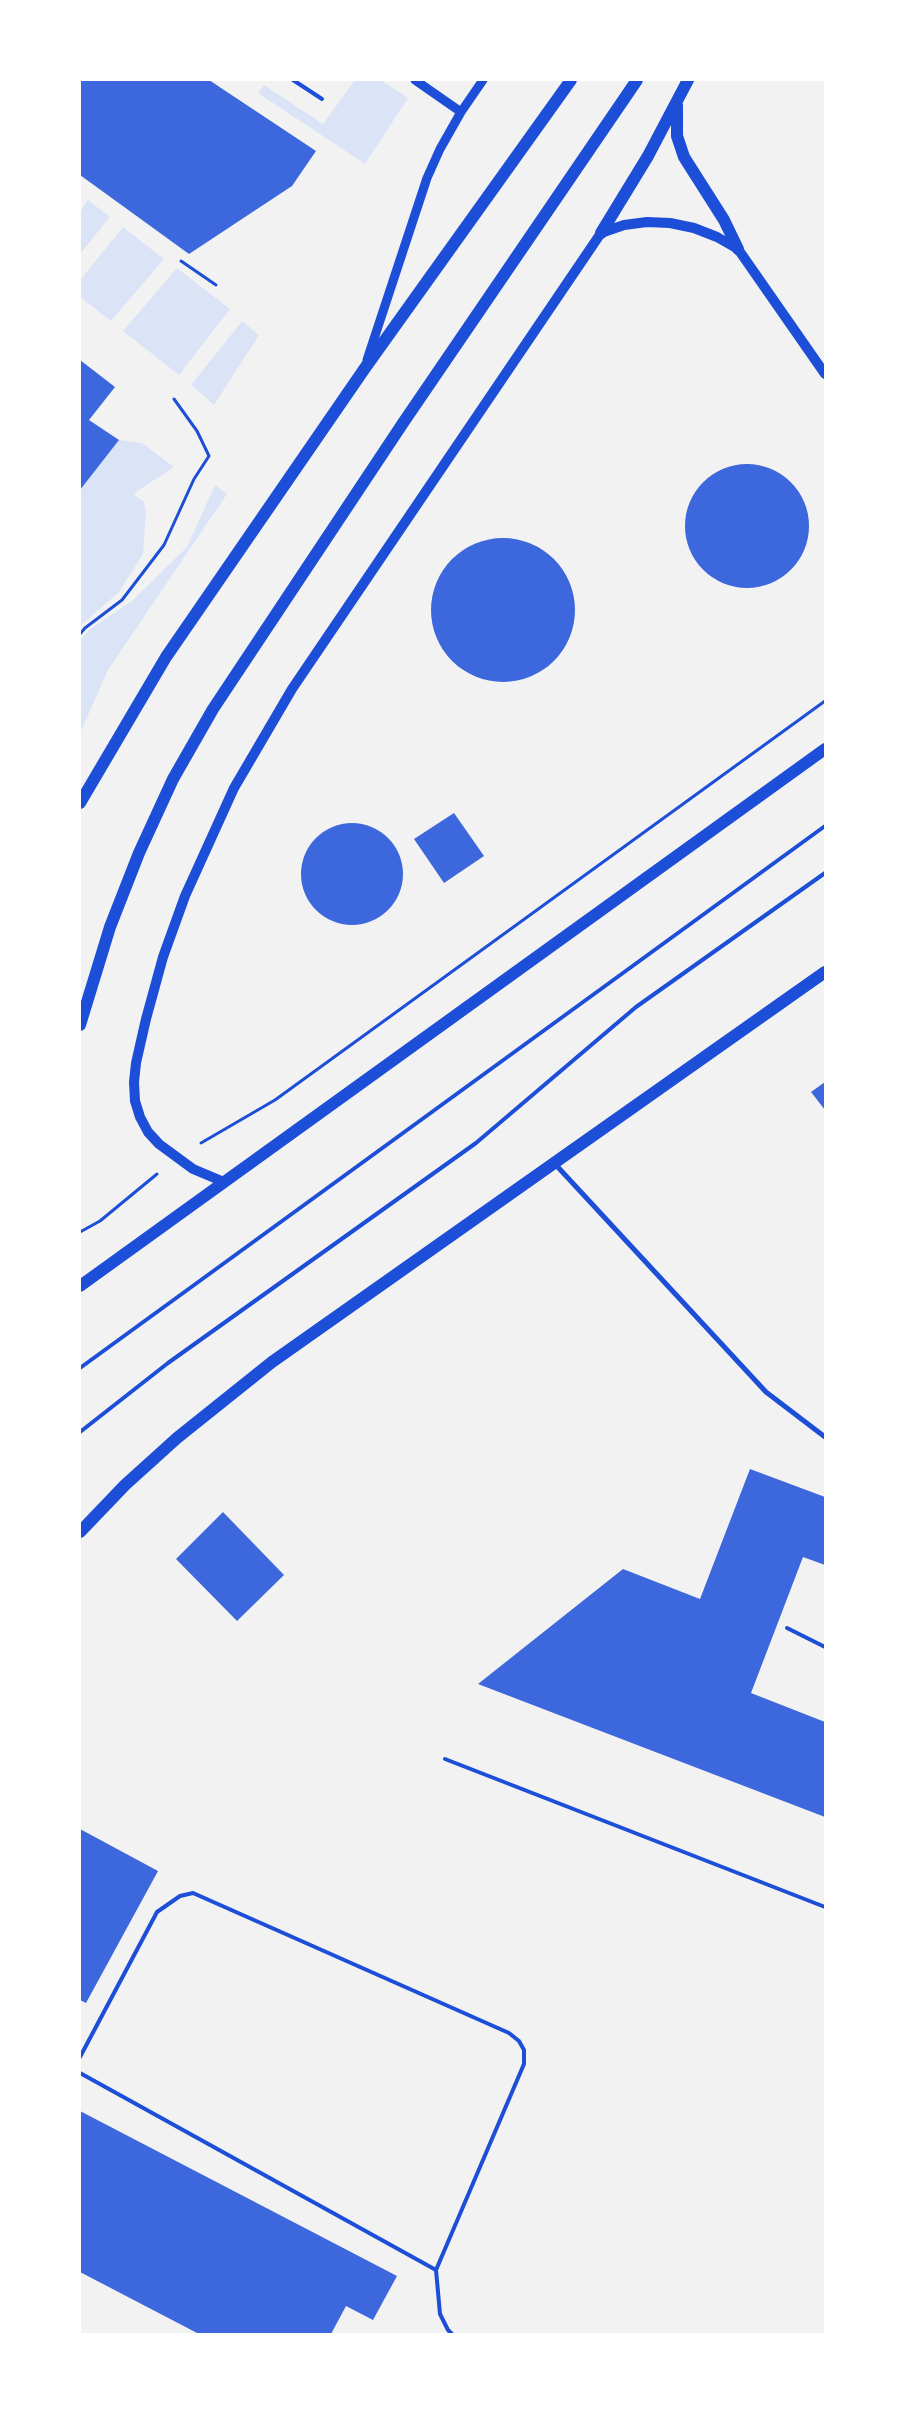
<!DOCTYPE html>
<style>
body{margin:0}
#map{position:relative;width:905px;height:2414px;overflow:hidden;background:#f2f2f2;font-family:Jost,sans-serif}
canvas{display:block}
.frame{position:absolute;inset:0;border:81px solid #fff;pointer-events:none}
</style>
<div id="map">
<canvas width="905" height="2414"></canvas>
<div class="frame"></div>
</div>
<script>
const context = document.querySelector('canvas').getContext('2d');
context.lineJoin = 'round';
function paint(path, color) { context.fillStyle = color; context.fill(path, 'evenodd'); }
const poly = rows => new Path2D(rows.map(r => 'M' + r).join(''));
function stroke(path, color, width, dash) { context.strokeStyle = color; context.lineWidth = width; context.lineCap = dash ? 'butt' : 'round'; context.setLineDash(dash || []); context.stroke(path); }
const green = poly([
 [355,80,381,80,408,98,365,164,258,93,264,85,323,124],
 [88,200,110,217,80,254,80,212],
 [123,227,164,259,111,321,80,297,80,280],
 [177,268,230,309,179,375,123,331],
 [242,321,259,335,214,405,191,385],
 [119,440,142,443,174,467,133,494,144,502,146,512,143,554,119,592,80,626,80,490],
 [215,485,227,494,108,670,80,733,80,640,90,629,132,601,187,547]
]);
const building = poly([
 [80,80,209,80,316,151,292,186,189,254,80,175],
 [80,360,115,387,89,420,119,440,80,490],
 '685 526a62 62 0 1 1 124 0a62 62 0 1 1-124 0Z',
 '431 610a72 72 0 1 1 144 0a72 72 0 1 1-144 0Z',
 [454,813,484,856,444,883,414,839],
 '301 874a51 51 0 1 1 102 0a51 51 0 1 1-102 0Z',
 [825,1082,825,1110,811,1092],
 [750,1469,825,1497,825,1565,803,1557,751,1693,825,1722,825,1817,478,1684,623,1569,700,1599],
 [223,1512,284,1575,237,1621,176,1559],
 [80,1829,158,1871,86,2003,80,2000],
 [80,2111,397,2276,373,2320,346,2306,331,2334,199,2334,80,2272]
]);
const path = poly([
 [181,261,216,285],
 [80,634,85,628,122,600,164,545,194,479,209,456,197,431,174,399],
 [201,1143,275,1100,825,701],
 [80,1232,100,1221,157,1174]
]);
const service = poly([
 [293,80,322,99],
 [80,1368,825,826],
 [80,1432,168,1363,476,1143,636,1007,825,873],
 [787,1628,825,1647],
 [445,1759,825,1907],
 [80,2057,157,1912,180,1896,193,1893,509,2033,519,2041,524,2050,524,2064,436,2270],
 [80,2073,436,2270,440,2314,448,2330,452,2334]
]);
const minor = poly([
 [555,1164,766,1392,825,1437]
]);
const tertiary = poly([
 [415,80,461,112],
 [367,360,427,178,440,149,461,112,483,80]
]);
const secondary = poly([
 [224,1182,193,1169,159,1144,148,1132,140,1117,135,1101,134,1082,136,1063,146,1019,163,957,185,896,234,788,292,689,601,233,624,225,647,222,670,223,694,228,717,237,738,249,825,374]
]);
const primary = poly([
 [677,105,677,136,684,157,724,220,738,249],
 [601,233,648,156,688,80],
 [80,803,166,657,365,368,571,80],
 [80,1025,110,927,139,853,173,779,213,709,403,423,637,80],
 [80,1286,825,749],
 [80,1532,125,1485,177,1438,272,1362,825,972]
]);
paint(green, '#dbe4f7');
paint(building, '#3d67dc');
stroke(path, '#1d4ed8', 3);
stroke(service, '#1d4ed8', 4);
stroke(minor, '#1d4ed8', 5);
stroke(tertiary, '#1d4ed8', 9);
stroke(secondary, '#1d4ed8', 10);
stroke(primary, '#1d4ed8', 12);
</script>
